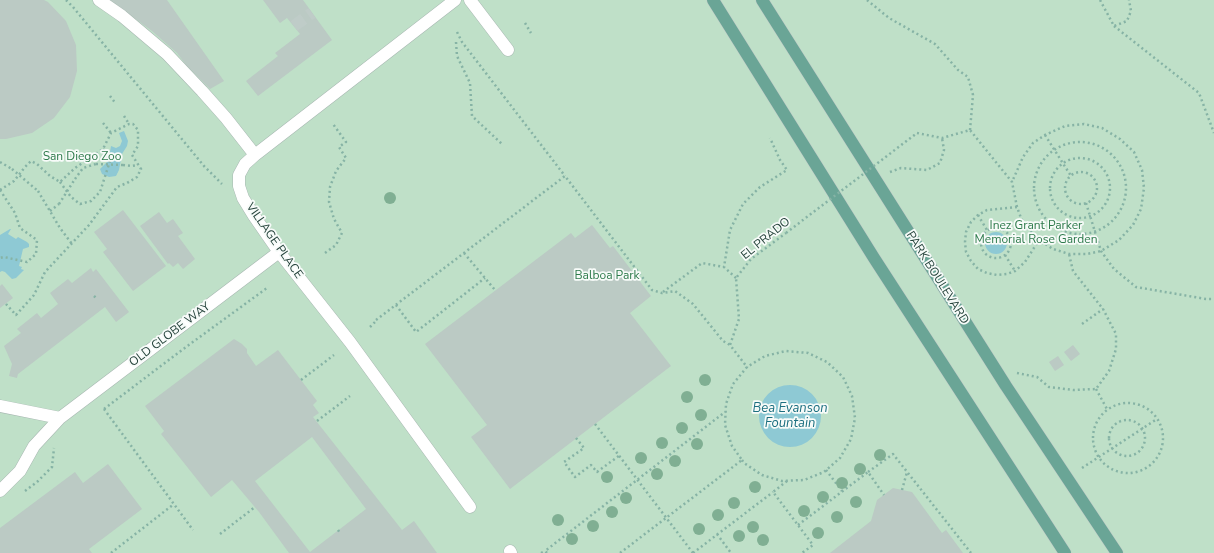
<!DOCTYPE html>
<style>
body{margin:0}
canvas{display:block;background:#e6efeb}
</style>
<canvas width="1214" height="553"></canvas>
<script>
const context = document.querySelector('canvas').getContext('2d');
context.lineJoin = 'round';
function paint(path, color) { context.fillStyle = color; context.fill(path, 'evenodd'); }
const poly = rows => new Path2D(rows.map(r => 'M' + r).join(''));
function stroke(path, color, width, dash) { context.strokeStyle = color; context.lineWidth = width; context.lineCap = dash ? 'butt' : 'round'; context.setLineDash(dash || []); context.stroke(path); }
function write(font, color, halo, rows, align = 'center') {
  context.font = font + ' "Nunito Sans",sans-serif'; context.lineWidth = 3.5; context.setLineDash([]); context.textBaseline = 'middle'; context.strokeStyle = halo; context.fillStyle = color; for (const [text, x, y, turn = 0] of rows) {
    context.save(); context.translate(x, y); context.rotate((+turn || 0) * Math.PI / 180); context.textAlign = isNaN(turn) ? turn : align; if (halo) context.strokeText(text, 0, 0); context.fillText(text, 0, 0); context.restore();
  }
}
const green = poly([
 [0,0,1214,0,1214,553,0,553]
]);
const water = poly([
 [124,131,128,141,127,146,122,154,119,170,116,176,109,177,102,174,100,169,108,161,110,152,111,146,116,148,120,146,122,141,119,133],
 [10,229,11,229,8,234,16,239,18,237,27,242,29,244,29,247,23,249,19,266,22,267,21,269,24,270,16,278,12,279,5,272,2,271,0,272,0,235],
 '985 243a11 11 0 1 1 22 0a11 11 0 1 1-22 0Z',
 '759 416a31 31 0 1 1 62 0a31 31 0 1 1-62 0Z'
]);
const building = poly([
 [0,0,44,0,48,2,66,21,76,45,77,71,70,97,54,118,32,133,6,139,0,139],
 [110,0,167,0,224,81,210,89,187,66,177,53,152,31],
 [263,0,303,0,332,40,258,96,246,81,278,56,275,53,300,34,287,18,280,23],
 [123,210,166,266,133,291,103,252,107,249,94,232],
 [159,212,167,223,173,219,183,233,178,236,195,259,183,269,178,263,173,267,169,263,168,264,140,226],
 [592,225,610,248,613,246,651,296,630,313,671,366,510,489,471,437,487,425,425,344,571,233,575,238],
 [91,268,93,272,96,269,129,312,116,322,105,307,18,374,17,378,9,376,12,364,4,346,21,333,17,329,37,313,41,318,58,304,50,293,68,279,72,283],
 [2,284,13,298,0,308,0,286],
 [234,339,242,344,247,349,247,353,256,366,278,350,317,401,313,405,319,413,313,417,402,530,414,521,437,553,289,553,259,512,232,480,211,497,161,434,164,431,145,406],
 [312,437,366,509,310,552,255,481],
 [1073,345,1080,354,1071,361,1064,352],
 [1058,356,1064,365,1055,371,1049,362],
 [108,464,142,509,89,549,92,553,0,553,0,528,75,472,83,483],
 [893,488,912,492,942,533,946,530,963,553,830,553,871,521,877,500]
]);
const minorTunnel = poly([
 [294,26,312,13]
]);
const path = poly([
 [66,0,73,7,204,166,222,184],
 [867,0,889,18,935,44,958,70,968,77,973,95,970,130],
 [1100,0,1114,26,1127,21,1131,11,1129,0],
 [525,23,531,33],
 [1114,26,1199,93,1214,133],
 [457,32,462,42,565,176],
 [456,42,457,56,470,83,472,116,503,145],
 [110,96,116,104],
 [124,116,129,124],
 [103,123,111,133],
 [917,133,942,138,970,130,1012,182,1017,207,1021,218,1027,228,1039,240,1053,249,1069,254,1087,254,1101,251,1119,240,1133,225,1141,209,1144,188,1142,170,1134,152,1120,139,1102,128,1084,124,1065,126,1045,135,1033,143,1023,157,1012,182],
 [1045,135,1071,176],
 '1034 188a46 46 0 1 1 92 0a46 46 0 1 1-92 0Z',
 '1050 188a30 30 0 1 1 60 0a30 30 0 1 1-60 0Z',
 [0,162,12,169],
 [123,165,132,166,138,165],
 [890,172,901,168,927,170,940,163,944,150,942,138],
 '1065 188a16 16 0 1 1 32 0a16 16 0 1 1-32 0Z',
 [75,179,83,168,96,164],
 [60,182,71,197,80,204,91,201,100,192,111,158,103,149],
 [0,190,14,181,25,167,31,161,37,164,50,176,60,182,75,168,103,149,111,133,129,124,133,124,138,130,138,146,132,155,141,169,137,177,127,183,117,187,89,225,45,272,34,295,16,315,6,304],
 [0,190,15,213,20,228,37,240,36,254,27,262,4,257,0,258],
 [38,191,60,228,72,244],
 [1086,203,1101,251,1114,269,1136,287,1206,299,1214,299],
 [1017,207,987,210,978,215,971,222,966,232,965,242,966,252,971,261,978,269,987,273,997,275,1007,274,1015,271,1025,262,1039,240],
 [50,211,59,204],
 [978,215,987,230],
 '981 243a15 15 0 1 1 30 0a15 15 0 1 1-30 0Z',
 [325,253,336,245,342,233,334,219,329,202,330,187,336,171,346,158,339,147,346,142,333,124],
 [464,253,495,290],
 [1005,255,1015,271],
 [736,278,724,267,730,230,743,204,760,187,787,170,780,160,770,138],
 [663,292,702,263,724,267],
 [94,296,97,299],
 [396,305,416,332,485,278],
 [376,320,565,176,652,290,662,293,675,291,693,304,723,341,730,345],
 [1082,324,1103,309],
 [370,327,377,320],
 [1017,373,1037,377,1049,387,1073,390,1096,389,1109,371,1116,349,1116,334,1103,309,1073,271,1069,254],
 [301,380,334,355],
 [1096,389,1107,409],
 '1093 438a35 35 0 1 1 70 0a35 35 0 1 1-70 0Z',
 [104,409,186,347,267,288],
 [104,409,193,530],
 '1109 438a18 18 0 1 1 36 0a18 18 0 1 1-36 0Z',
 [317,421,350,396],
 [595,424,693,553],
 [576,438,584,448,564,462,575,477,591,465,597,472,620,455],
 [742,460,744,463,762,475,782,481,804,480,824,472,840,458,851,439,855,418,852,396,843,377,827,362,808,353,786,351,765,356,747,367],
 [1082,468,1157,419],
 [826,470,842,491],
 [868,472,893,454,971,553],
 [787,481,773,492,813,545,802,553],
 [902,490,907,472],
 [25,491,37,482,52,467,54,448],
 [798,525,868,472,884,495],
 [338,530,340,533],
 [220,534,255,507],
 [717,534,731,553],
 [111,553,174,504],
 [541,553,545,551],
 [547,553,545,551,725,412],
 [620,553,742,460,732,446,725,425,726,404,733,384,747,367,730,345,739,319,736,278,751,259,786,233],
 [693,553,773,492]
]);
const minor = poly([
 [99,0,122,16,167,54,202,91,226,118,255,155],
 [455,0,255,155,245,164,239,175,239,186,243,198,254,216,279,252,350,342,470,507],
 [470,0,508,50],
 [0,406,60,418],
 [0,491,20,471,34,446,60,418,279,252],
 [510,551,511,553]
]);
const major = poly([
 [713,0,874,258,1065,553],
 [762,0,1006,386,1117,553]
]);
const pathBridge = poly([
 [96,164,123,165],
 [12,169,38,191],
 [59,204,75,179],
 [786,233,917,133]
]);
const trees = [
 [390,198],
 [705,380],
 [687,397],
 [701,415],
 [682,428],
 [662,443],
 [697,444],
 [880,455],
 [641,458],
 [675,461],
 [860,469],
 [657,474],
 [607,477],
 [842,483],
 [755,487],
 [823,497],
 [626,498],
 [856,502],
 [734,503],
 [804,511],
 [612,512],
 [718,515],
 [837,517],
 [558,520],
 [593,526],
 [753,527],
 [699,529],
 [818,533],
 [739,536],
 [572,539],
 [763,540]
];
const parkNames = [
 ["San Diego Zoo",82,157],
 ["Inez Grant Parker",1036,226],
 ["Memorial Rose Garden",1036,240],
 ["Balboa Park",607,276]
];
const streetNames = [
 ["EL PRADO",766,239,-39],
 ["VILLAGE PLACE",274,241,55],
 ["PARK BOULEVARD",937,278,58],
 ["OLD GLOBE WAY",170,335,-37]
];
const waterNames = [
 ["Bea Evanson",790,409],
 ["Fountain",790,424]
];
paint(green, '#bfe0c8');
paint(water, '#8ec9d4');
paint(building, '#bbcac4');
stroke(minorTunnel, '#bfccc8', 12, [12, 6]);
stroke(minor, '#a8b8b2', 13);
stroke(major, '#c2cac8', 13);
stroke(path, '#86b3a5', 2.5, [2, 3]);
stroke(minor, '#fff', 12);
stroke(major, '#6aa596', 12);
stroke(pathBridge, '#86b3a5', 2.5, [2, 3]);
context.fillStyle = '#80af93';
for (const [x, y] of trees) { context.beginPath(); context.arc(x, y, 6, 0, 2 * Math.PI); context.fill(); }
write('12px', '#2d7a4b', '#f7fbf9', parkNames);
write('12px', '#24423a', '#f7fbf9', streetNames);
write('italic 13px', '#1c6f80', '#f7fbf9', waterNames);
</script>
